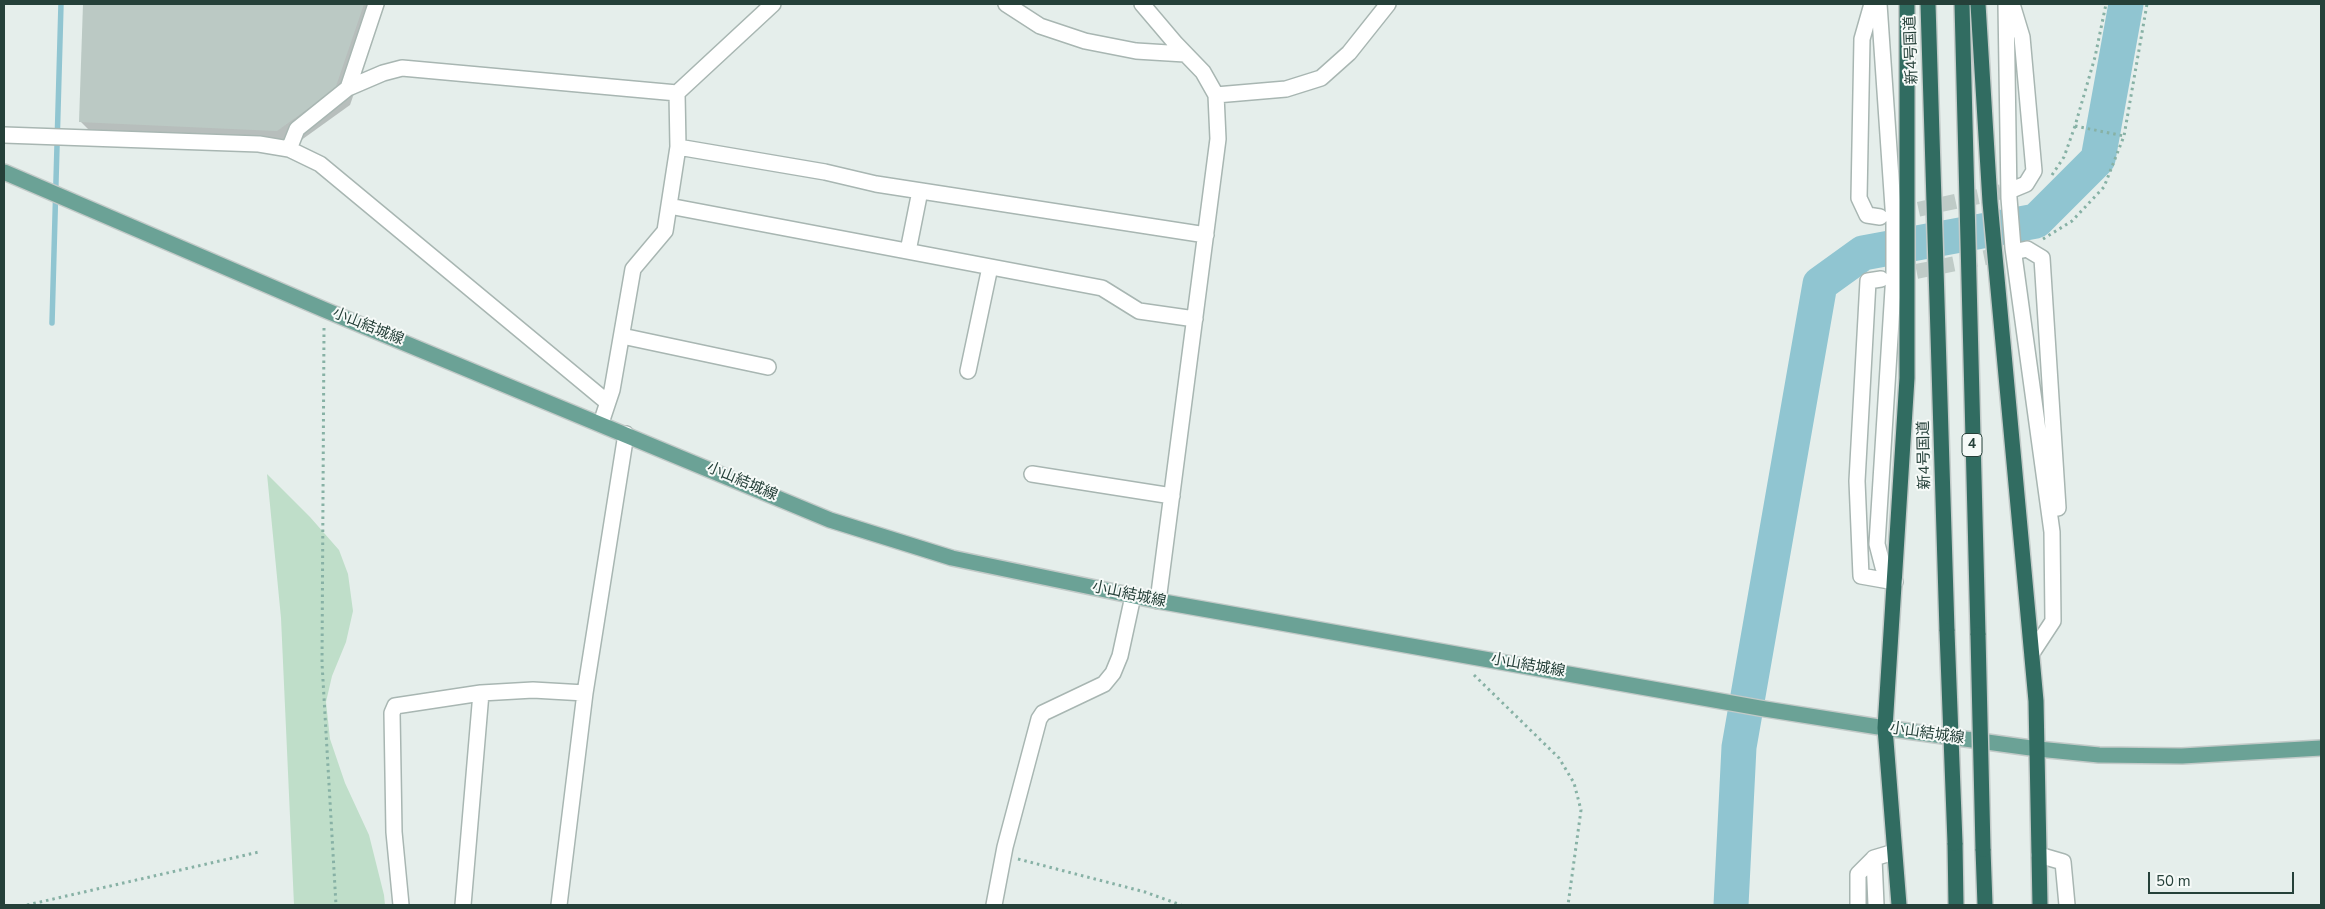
<!DOCTYPE html>
<meta charset="utf-8">
<style>
body{margin:0}
#map{position:relative;width:2325px;height:909px;overflow:hidden;background:#e5eeeb;font-family:"Nunito Sans",sans-serif}
canvas{display:block}
.frame{position:absolute;inset:0;border:5px solid #254039;pointer-events:none}
.scale{position:absolute;left:2148px;top:872px;width:146px;height:22px;box-sizing:border-box;border:2px solid #254039;border-top:0;padding-left:6px;font-size:15px;line-height:18px;white-space:nowrap;color:#254039;-webkit-text-stroke:4px #f6faf8;paint-order:stroke}
</style>
<div id="map">
<canvas width="2325" height="909"></canvas>
<div class="frame"></div>
<div class="scale">50 m</div>
</div>
<script>
const context = document.querySelector('canvas').getContext('2d');
context.lineJoin = 'round';
function paint(path, color) { context.fillStyle = color; context.fill(path, 'evenodd'); }
const poly = rows => new Path2D(rows.map(r => 'M' + r).join(''));
function stroke(path, color, width, dash) { context.strokeStyle = color; context.lineWidth = width; context.lineCap = dash ? 'butt' : 'round'; context.setLineDash(dash || []); context.stroke(path); }
function write(font, color, halo, rows, align = 'center') {
  context.font = font + ' "Nunito Sans","Noto Sans JP",sans-serif'; context.lineWidth = 4; context.setLineDash([]); context.textBaseline = 'middle'; context.strokeStyle = halo; context.fillStyle = color; for (const [text, x, y, turn = 0] of rows) {
    context.save(); context.translate(x, y); context.rotate((+turn || 0) * Math.PI / 180); context.textAlign = isNaN(turn) ? turn : align; if (halo) context.strokeText(text, 0, 0); context.fillText(text, 0, 0); context.restore();
  }
}
const green = poly([
 [267,474,310,517,339,550,348,574,353,611,346,642,332,676,326,702,330,739,345,783,369,835,384,895,385,905,294,905,281,618]
]);
const shadow = poly([
 [84,4,385,4,350,105,293,146,96,137,80,121]
]);
const stream = poly([
 [52,323,61,4]
]);
const river = poly([
 [1731,905,1739,747,1820,284,1863,253,2036,221,2098,159,2126,4]
]);
const building = poly([
 [83,4,364,4,335,89,277,131,79,122]
]);
const minorTunnel = poly([
 [1896,214,2014,189],
 [1894,276,2018,251]
]);
const path = poly([
 [2075,126,2124,136],
 [2052,175,2064,157,2075,126,2095,57,2106,4],
 [2043,239,2072,221,2104,187,2124,136,2147,4],
 [324,328,322,663,336,905],
 [1474,675,1559,758,1574,783,1581,810,1568,905],
 [1018,859,1145,892,1181,905],
 [27,905,259,852]
]);
const minor = poly([
 [1006,4,1040,26,1085,41,1136,51,1185,54],
 [1142,4,1176,44,1203,72,1216,95,1218,139,1158,601],
 [1872,4,1862,39,1859,198,1867,215,1880,217],
 [1879,4,1894,222,1894,273,1877,544,1883,567,1895,582],
 [2006,4,2009,198,2013,248,2052,532,2053,621,2032,653],
 [2012,4,2022,37,2034,171,2026,184,2014,189],
 [348,88,376,4],
 [1216,95,1286,89,1321,78,1349,53,1388,4],
 [4,135,259,144,289,149,320,164,607,402],
 [678,147,825,172,876,184,1206,235],
 [289,149,297,129,348,88,383,73,402,68,677,93,773,4],
 [669,206,1102,288,1139,311,1195,319],
 [908,251,920,191],
 [2018,251,2027,249,2042,258,2058,508],
 [1881,279,1868,281,1857,481,1861,576,1895,582],
 [622,336,768,367],
 [968,371,990,267],
 [601,423,612,390,633,269,665,231,678,147,677,93],
 [1032,474,1172,496],
 [2039,855,2063,862,2067,905],
 [401,905,394,832,392,713,395,706,481,693,533,690,585,693],
 [463,905,481,693],
 [559,905,585,693,626,434],
 [994,905,1005,847,1039,719,1043,713,1104,684,1113,673,1120,656,1133,596],
 [1858,905,1858,874,1874,858],
 [1876,905,1874,858,1894,852]
]);
const major = poly([
 [4,172,325,310,830,520,952,558,1158,601,1765,709,1885,728,2038,749,2099,755,2182,756,2321,748]
]);
const highway = poly([
 [1928,4,1947,631],
 [1962,4,1978,635],
 [1978,4,1990,202,2036,701,2040,905],
 [1955,843,1956,905],
 [1983,849,1985,905],
 [1899,905,1885,728,1907,378,1907,4]
]);
const highwayBridge = poly([
 [1947,631,1955,843],
 [1978,635,1983,849]
]);
const shields = [
 [1972,445,20]
];
const shieldNames = [
 ["4",1972,445]
];
const streetNames = [
 ["新4号国道",1912,50,-92],
 ["小山結城線",368,327,22],
 ["新4号国道",1925,455,-91],
 ["小山結城線",742,482,23],
 ["小山結城線",1129,595,12],
 ["小山結城線",1528,666,10],
 ["小山結城線",1927,734,8]
];
paint(green, '#bfdec9');
paint(shadow, '#0003');
stroke(stream, '#90c5d1', 5.5);
stroke(river, '#90c5d1', 35);
paint(building, '#bbc9c4');
stroke(minorTunnel, '#bfcbc7', 15, [15, 8]);
stroke(minor, '#a8b6b2', 18);
stroke(major, '#c2cac8', 18);
stroke(highway, '#c2cac8', 18);
stroke(path, '#87b1a5', 3, [2.5, 4]);
stroke(minor, '#fff', 15);
stroke(major, '#6ba296', 15);
stroke(highway, '#316c61', 15);
stroke(highwayBridge, '#c2cac8', 18, []);
stroke(highwayBridge, '#316c61', 15);
for (const [x, y, w] of shields) { const box = new Path2D(); box.roundRect(x - w / 2, y - 11.5, w, 23, 4); context.fillStyle = '#f6faf8'; context.fill(box); stroke(box, '#254039', 1); }
write('bold 14px', '#254039', null, shieldNames);
write('15px', '#254039', '#f6faf8', streetNames);
</script>
